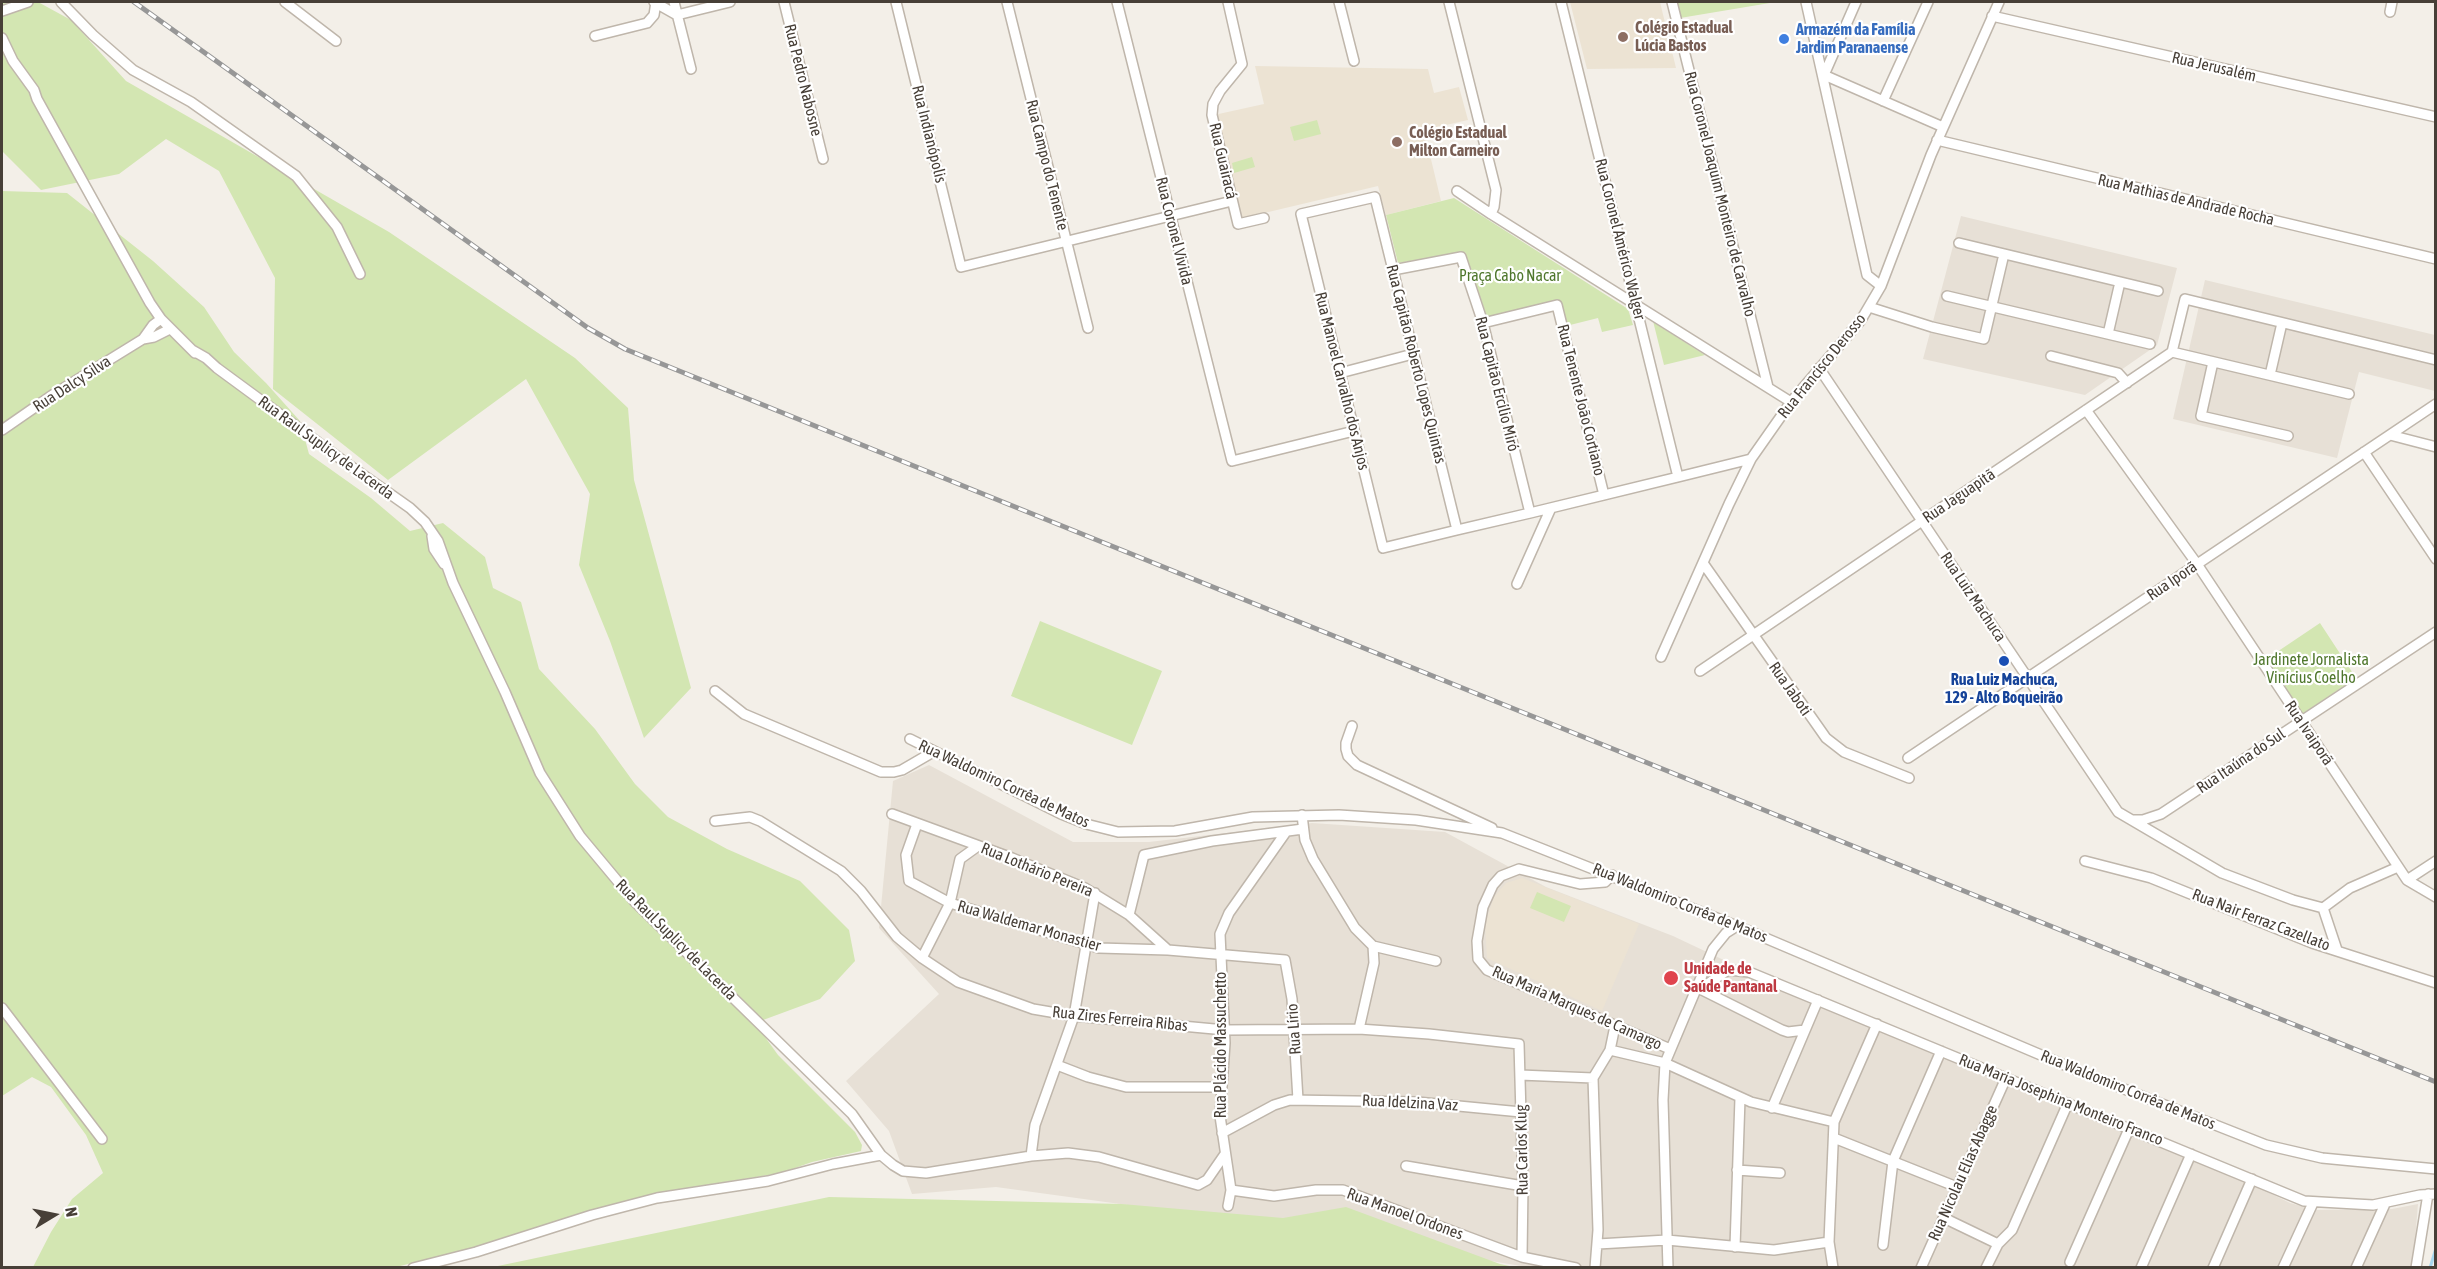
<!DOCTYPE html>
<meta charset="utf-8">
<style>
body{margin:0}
#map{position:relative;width:2437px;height:1269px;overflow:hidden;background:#f3efe8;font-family:"Asap Condensed",sans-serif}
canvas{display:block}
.frame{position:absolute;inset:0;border:3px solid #473f37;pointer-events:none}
.north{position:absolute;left:24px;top:1185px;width:60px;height:60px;-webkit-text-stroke:4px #fff;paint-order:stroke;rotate:80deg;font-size:16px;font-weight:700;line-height:24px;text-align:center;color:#473f37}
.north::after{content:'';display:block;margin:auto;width:21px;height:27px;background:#473f37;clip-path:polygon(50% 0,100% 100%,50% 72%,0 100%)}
</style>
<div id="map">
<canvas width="2437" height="1269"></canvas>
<div class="frame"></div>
<div class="north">N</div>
</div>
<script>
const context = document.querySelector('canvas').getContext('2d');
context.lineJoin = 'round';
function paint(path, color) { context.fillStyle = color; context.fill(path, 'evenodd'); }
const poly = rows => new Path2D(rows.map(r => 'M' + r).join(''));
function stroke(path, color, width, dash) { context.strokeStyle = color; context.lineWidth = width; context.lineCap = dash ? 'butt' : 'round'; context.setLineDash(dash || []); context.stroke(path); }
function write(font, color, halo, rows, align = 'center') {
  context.font = font + ' "Asap Condensed",sans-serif'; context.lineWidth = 4.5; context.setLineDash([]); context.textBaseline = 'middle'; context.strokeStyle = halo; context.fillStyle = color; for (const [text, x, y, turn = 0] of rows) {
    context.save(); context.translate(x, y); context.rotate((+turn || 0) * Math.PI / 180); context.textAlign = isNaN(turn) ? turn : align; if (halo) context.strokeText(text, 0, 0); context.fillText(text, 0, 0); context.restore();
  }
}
const residential = poly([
 [1961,216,2177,268,2157,345,2085,395,1923,359],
 [2205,280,2435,335,2435,391,2359,372,2337,458,2173,419],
 [929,765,1073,842,1149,842,1312,823,1445,832,1546,887,1673,936,1823,1007,2191,1154,2290,1203,2317,1210,2392,1209,2418,1204,2413,1265,2412,1268,1527,1267,1281,1226,996,1187,912,1194,889,1131,846,1081,939,994,879,928,893,781]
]);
const education = poly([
 [1570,2,1660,2,1676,68,1587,69],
 [1255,66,1428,69,1434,93,1459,87,1468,120,1424,130,1441,201,1386,215,1378,186,1239,219,1214,115,1264,104],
 [1522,878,1639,924,1602,1011,1487,958,1485,924,1494,897,1506,883]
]);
const green = poly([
 [2,2,38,2,71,20,126,81,389,232,575,358,628,408,634,480,691,688,644,738,610,641,579,565,590,494,526,379,388,480,273,389,275,278,219,171,166,139,119,174,41,190,2,151],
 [1676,2,1776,2,1680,18],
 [1317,120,1321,134,1294,141,1290,127],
 [1252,157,1255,167,1234,173,1232,163],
 [2,191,67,193,153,261,204,307,234,352,266,383,300,421,309,454,371,498,410,531,443,523,485,557,493,588,521,602,539,669,595,729,635,784,668,817,727,849,800,881,849,930,855,961,820,999,755,1023,778,1055,855,1132,862,1145,861,1151,812,1162,781,1173,681,1189,598,1209,485,1245,396,1267,33,1267,51,1232,72,1199,103,1173,86,1135,51,1087,32,1077,2,1096],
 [1454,198,1628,309,1633,325,1602,332,1598,318,1566,326,1559,300,1487,317,1465,252,1398,263,1386,215],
 [1653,321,1653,322,1705,355,1664,365],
 [1040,621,1162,671,1132,745,1011,696],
 [2320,623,2356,678,2302,714,2265,660],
 [1537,892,1571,906,1564,922,1530,908],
 [829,1197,1122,1204,1283,1218,1346,1207,1500,1264,1514,1267,493,1267]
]);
const stream = poly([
 [2430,1268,2436,1248]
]);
const minor = poly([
 [61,2,93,35,133,70,191,102,296,176,337,227,360,274],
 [285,2,336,41],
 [654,2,677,15],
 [674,2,691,69],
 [784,2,823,159],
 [896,2,961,267,1232,201],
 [1007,2,1088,328],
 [1117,2,1232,461,1354,431],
 [1228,2,1242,64,1220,91,1213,104,1212,115,1238,224,1264,218],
 [1339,2,1354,61],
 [1449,2,1496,190,1494,207,1491,214],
 [1561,2,1678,477],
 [1672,2,1768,387],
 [1806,2,1867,275,1881,286],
 [1856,2,1824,75,1943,127],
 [2,11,28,2],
 [2390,12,2392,2],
 [677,15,730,2],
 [1992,16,2436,117],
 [595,36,647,23,654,15,656,2],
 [2,38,13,61,34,90,37,99,150,303,161,319,195,353],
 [1883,101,1928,2],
 [1937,140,2436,259],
 [1457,191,1491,214,1791,402],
 [1959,243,2158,291],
 [1393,270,1461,257,1483,323,1530,513],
 [1947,296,2150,344],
 [1869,307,1932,327,1984,339,2004,254],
 [1483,323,1557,305,1604,495],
 [2108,334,2120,282],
 [143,339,153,325,161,319],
 [192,350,206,358,217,368,349,465,410,508,425,522,438,541,453,583,505,692,540,773,580,836,635,902,852,1114,881,1155,893,1165,903,1171,926,1173,1031,1156,1068,1153,1099,1157,1198,1185,1207,1180,1225,1154],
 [2172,352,2349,394],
 [2051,356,2118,373,2127,383],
 [2213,362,2201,416,2288,436],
 [1819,368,2118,812,2222,873,2293,900,2323,908],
 [1340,373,1413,354],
 [2270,375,2282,323],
 [2086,410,2197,564,2407,880,2436,897],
 [2,430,54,394,143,339,154,337,170,329],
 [2390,435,2436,447],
 [2364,452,2436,559],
 [1457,530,1375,197,1301,214,1383,548,1457,530,1530,513,1678,477,1751,459],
 [432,536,434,549,444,564],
 [1703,563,1826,738,1844,752,1909,778],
 [1517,584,1551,508],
 [1661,657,1729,504,1751,459,1791,402,1861,320,1881,286,1931,155,1999,2],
 [1700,671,2172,352,2185,299,2436,360],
 [715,691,744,714,881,772,894,772,902,770,933,752],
 [1352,726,1346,743,1346,749,1348,756,1357,765,1492,828],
 [910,739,1061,814,1086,824,1118,832,1175,831,1253,817,1339,815,1416,820,1502,833,1737,926,2081,1072,2266,1145,2322,1158,2436,1169],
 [1908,758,2436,404],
 [892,814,1012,858,1085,888,1129,915,1168,950],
 [1302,815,1305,840,1313,859,1355,928,1373,946,1374,963,1359,1029],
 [2133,820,2143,820,2161,814,2436,632],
 [715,821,750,817,760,821,841,871,861,891,897,937,922,958,958,982,1033,1009,1074,1016,1225,1030,1359,1029,1429,1034,1519,1044,1523,1186,1522,1257],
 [917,824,906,855,909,881,950,903,1099,948,1168,950,1285,960,1292,999,1298,1100],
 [2085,861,2151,878,2312,943,2436,983],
 [1612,875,1605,882,1580,884,1519,869,1501,876,1493,885,1483,907,1477,941,1478,959,1487,970,1670,1049],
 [2407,880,2436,861],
 [1129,915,1144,855,1212,841,1303,829],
 [1373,946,1436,961],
 [2337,950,2323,908,2350,888,2398,867],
 [922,958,950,903,960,859,978,846],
 [1696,987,1709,983,1728,970,1749,972,2304,1201,2373,1205,2420,1195,2436,1194],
 [1696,987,1782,1030,1788,1032,1805,1030],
 [2,1008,102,1139],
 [1610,1050,1665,1063,1751,1102,1834,1122],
 [1057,1065,1088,1077,1126,1087,1221,1087],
 [1520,1075,1593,1078],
 [1772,1108,1818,1000],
 [1222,1133,1274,1105,1290,1100,1417,1102,1521,1112],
 [1834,1138,1957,1187],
 [1031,1156,1035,1125,1074,1016,1095,893],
 [1406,1166,1523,1186],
 [1737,1170,1780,1173],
 [1231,1190,1274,1196,1316,1190,1343,1190,1522,1257,1576,1268],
 [1228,1206,1231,1190,1220,1116,1225,1043,1220,934,1229,913,1286,832],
 [1944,1218,1998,1244],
 [1598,1244,1667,1240,1774,1250,1829,1242],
 [1883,1245,1893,1161,1941,1051],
 [1735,1247,1740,1098],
 [2070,1262,2129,1129],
 [413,1268,476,1252,592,1215,657,1198,768,1181,833,1164,881,1155],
 [1595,1268,1598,1230,1593,1078,1610,1050,1615,1026],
 [1668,1268,1663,1100,1665,1063,1713,949,1726,933,1737,926],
 [1833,1268,1829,1242,1834,1122,1877,1024],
 [1921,1268,2006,1078],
 [1986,1268,1998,1244,2012,1230,2068,1103],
 [2141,1268,2191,1154],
 [2213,1268,2252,1179],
 [2283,1268,2313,1203],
 [2356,1268,2385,1204],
 [2416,1268,2428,1194]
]);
const rail = poly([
 [134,2,588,328,625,349,2436,1082]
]);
const markers = [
 [1623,37,6,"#8d6e63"],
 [1784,39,6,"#3f7fe0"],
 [1397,142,6,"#8d6e63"],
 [2004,661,6,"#1a4fb4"],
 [1671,978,8,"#e0444e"]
];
const educationNames = [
 ["Colégio Estadual",1635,28],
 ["Lúcia Bastos",1635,46],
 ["Colégio Estadual",1409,133],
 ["Milton Carneiro",1409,151]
];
const shopNames = [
 ["Armazém da Família",1796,30],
 ["Jardim Paranaense",1796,48]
];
const streetNames = [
 ["Rua Jerusalém",2214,67,13],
 ["Rua Pedro Nabosne",803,80,76],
 ["Rua Indianópolis",929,134,76],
 ["Rua Guairacá",1223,161,77],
 ["Rua Campo do Tenente",1047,165,76],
 ["Rua Coronel Joaquim Monteiro de Carvalho",1720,194,76],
 ["Rua Mathias de Andrade Rocha",2186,200,13],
 ["Rua Coronel Vivida",1174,231,76],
 ["Rua Coronel Américo Walger",1620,239,76],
 ["Rua Capitão Roberto Lopes Quintas",1416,364,76],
 ["Rua Francisco Derosso",1822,366,-51],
 ["Rua Manoel Carvalho dos Anjos",1342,381,76],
 ["Rua Dalcy Silva",72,384,-33],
 ["Rua Capitão Ercílio Miró",1497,384,76],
 ["Rua Tenente João Cortiano",1581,400,76],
 ["Rua Raul Suplicy de Lacerda",326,448,36],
 ["Rua Jaguapitã",1959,496,-34],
 ["Rua Iporã",2172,581,-34],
 ["Rua Luiz Machuca",1973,597,56],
 ["Rua Jaboti",1790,689,55],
 ["Rua Ivaiporã",2309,733,56],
 ["Rua Itaúna do Sul",2241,761,-34],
 ["Rua Waldomiro Corrêa de Matos",1004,784,25],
 ["Rua Lothário Pereira",1037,870,22],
 ["Rua Waldomiro Corrêa de Matos",1680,903,22],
 ["Rua Nair Ferraz Cazellato",2261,920,21],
 ["Rua Waldemar Monastier",1029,926,16],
 ["Rua Raul Suplicy de Lacerda",676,940,45],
 ["Rua Maria Marques de Camargo",1577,1008,24],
 ["Rua Zires Ferreira Ribas",1120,1019,6],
 ["Rua Lírio",1294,1029,-94],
 ["Rua Plácido Massuchetto",1221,1045,-90],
 ["Rua Waldomiro Corrêa de Matos",2128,1090,22],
 ["Rua Maria Josephina Monteiro Franco",2061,1100,22],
 ["Rua Idelzina Vaz",1410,1103,3],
 ["Rua Carlos Klug",1522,1150,-91],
 ["Rua Nicolau Elias Abagge",1963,1173,-66],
 ["Rua Manoel Ordones",1405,1214,20]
];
const parkNames = [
 ["Praça Cabo Nacar",1510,276],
 ["Jardinete Jornalista",2311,660],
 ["Vinícius Coelho",2311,678]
];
const transitNames = [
 ["Rua Luiz Machuca,",2004,680],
 ["129 - Alto Boqueirão",2004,698]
];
const healthNames = [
 ["Unidade de",1684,969],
 ["Saúde Pantanal",1684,987]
];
paint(residential, '#e7e0d6');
paint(education, '#ece3d3');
paint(green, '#d3e6b2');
stroke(stream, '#a7d7ee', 3);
stroke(minor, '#bfb6ab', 12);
stroke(minor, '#fff', 9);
stroke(rail, '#979797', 5);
stroke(rail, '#fff', 3, [9]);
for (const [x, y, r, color] of markers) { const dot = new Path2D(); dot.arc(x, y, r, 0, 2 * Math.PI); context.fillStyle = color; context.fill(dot); stroke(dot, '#fff', 2); }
write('bold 16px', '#785e54', '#fff', educationNames, 'left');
write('bold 16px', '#366cbe', '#fff', shopNames, 'left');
write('16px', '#473f37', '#fff', streetNames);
write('16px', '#4f772c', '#fff', parkNames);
write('bold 16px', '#164399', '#fff', transitNames);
write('bold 16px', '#be3a42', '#fff', healthNames, 'left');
</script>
